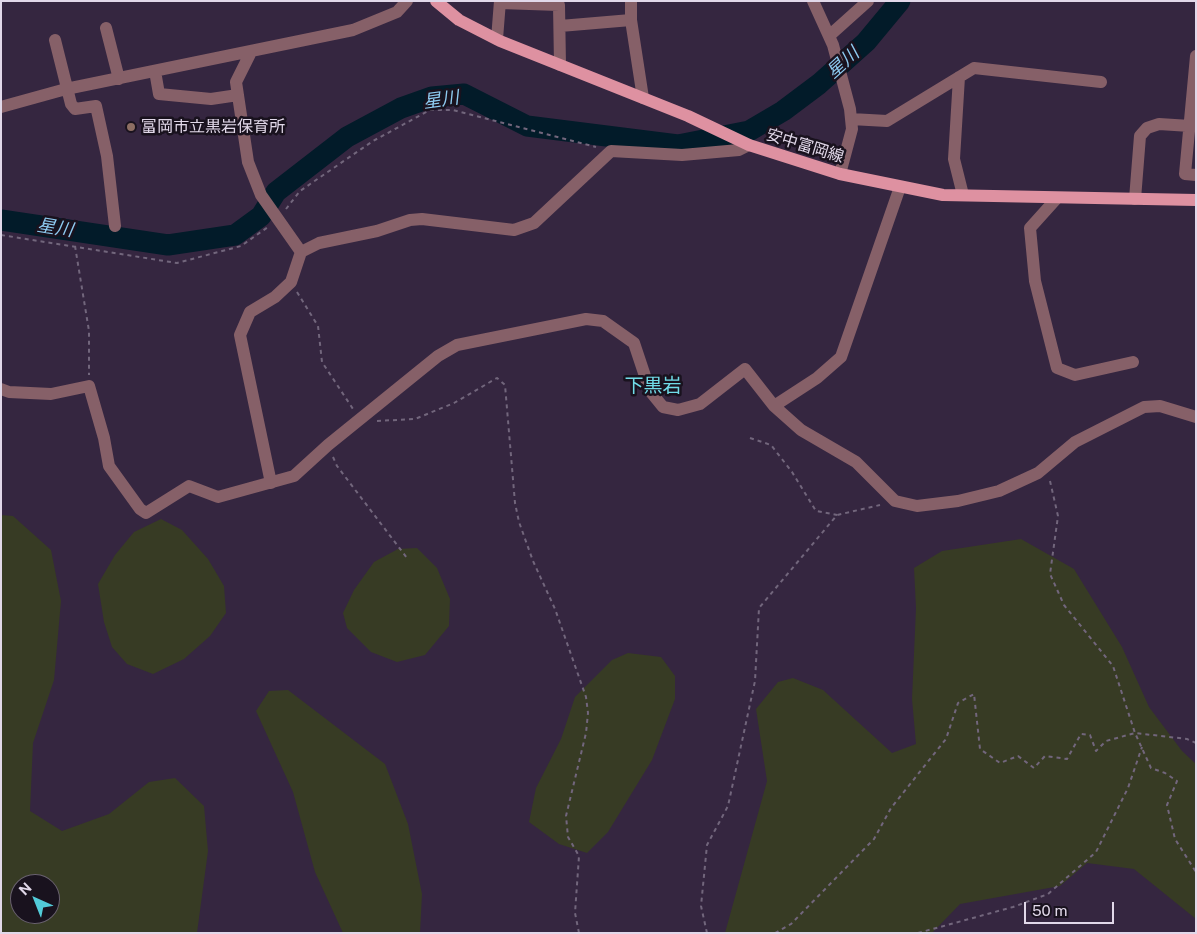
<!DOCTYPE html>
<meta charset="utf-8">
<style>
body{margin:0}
#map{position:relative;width:1197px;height:934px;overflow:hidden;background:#352640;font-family:"Public Sans",sans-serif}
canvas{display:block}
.frame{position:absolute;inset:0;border:2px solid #e1d8e9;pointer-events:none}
.north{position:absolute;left:10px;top:874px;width:50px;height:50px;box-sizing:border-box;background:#19121e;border:1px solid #69616f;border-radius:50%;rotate:316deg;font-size:14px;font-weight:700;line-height:20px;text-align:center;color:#e1d8e9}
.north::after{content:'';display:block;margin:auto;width:18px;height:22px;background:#52cbd9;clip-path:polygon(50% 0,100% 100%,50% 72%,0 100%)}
.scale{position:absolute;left:1024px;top:902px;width:90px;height:22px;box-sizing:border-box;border:2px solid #e1d8e9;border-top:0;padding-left:6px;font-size:15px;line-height:18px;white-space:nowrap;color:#e1d8e9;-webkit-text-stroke:4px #19121e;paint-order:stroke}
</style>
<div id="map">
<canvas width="1197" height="934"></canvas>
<div class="frame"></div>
<div class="north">N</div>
<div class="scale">50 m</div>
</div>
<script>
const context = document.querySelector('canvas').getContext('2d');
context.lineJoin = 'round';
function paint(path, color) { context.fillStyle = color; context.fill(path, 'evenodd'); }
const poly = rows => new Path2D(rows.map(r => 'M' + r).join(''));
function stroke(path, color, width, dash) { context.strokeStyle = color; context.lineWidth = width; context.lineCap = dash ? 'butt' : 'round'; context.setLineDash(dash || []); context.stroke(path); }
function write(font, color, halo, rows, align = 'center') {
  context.font = font + ' "Public Sans","Noto Sans JP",sans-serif'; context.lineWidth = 5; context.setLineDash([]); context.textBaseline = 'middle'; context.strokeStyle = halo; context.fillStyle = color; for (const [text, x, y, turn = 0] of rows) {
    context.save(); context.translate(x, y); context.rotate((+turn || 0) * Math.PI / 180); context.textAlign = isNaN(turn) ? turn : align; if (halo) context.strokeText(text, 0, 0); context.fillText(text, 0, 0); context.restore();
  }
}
const green = poly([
 [1,515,13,516,51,550,61,601,54,680,33,743,30,811,62,831,109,814,149,782,175,778,204,806,208,851,197,933,1,933],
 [20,884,50,884,50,914,20,914],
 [161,519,182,530,208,559,224,586,226,613,210,636,184,659,153,674,127,664,112,647,104,622,98,584,115,555,134,532],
 [1021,539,1074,569,1122,647,1149,707,1182,751,1196,764,1196,919,1134,869,1087,863,1060,886,960,904,932,933,725,933,767,781,756,709,778,682,793,678,823,690,892,753,916,744,912,699,916,608,914,568,942,551],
 [417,548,437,568,450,599,449,626,425,655,397,662,371,652,347,628,343,613,354,590,374,562,398,549],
 [628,653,661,657,675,676,675,699,652,760,608,832,587,853,559,844,529,822,536,788,561,739,575,697,612,660],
 [288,690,385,764,408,824,422,894,420,933,343,933,315,872,293,792,256,711,269,691]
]);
const river = poly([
 [1,220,168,245,235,235,261,216,276,192,347,137,401,108,432,97,464,94,527,126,678,145,749,131,783,111,819,84,866,42,900,1]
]);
const path = poly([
 [286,209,300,191,373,141,430,110,453,110,596,147],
 [1,235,177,263,241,246,268,227],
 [75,246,89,331,89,375],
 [297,292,318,326,322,362,353,409],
 [377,421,415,419,454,403,497,378,505,385,515,503,519,522,533,561,555,609,586,697,588,713,586,733,566,816,568,837,579,856,575,913,579,933],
 [750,438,771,445,792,472,816,511,837,515],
 [333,457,337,466,407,558],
 [1050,481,1058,516,1050,574,1064,605,1113,666,1135,733,1151,768,1165,773,1177,781,1167,805,1175,839,1196,872],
 [707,933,701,906,707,845,728,806,755,681,759,608,837,515,880,505],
 [775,933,791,924,874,839,891,808,946,739,958,703,974,694,980,749,1000,763,1018,756,1034,768,1045,756,1067,759,1081,734,1090,735,1096,751,1106,741,1135,733,1187,739,1196,743],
 [918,933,1013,907,1048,894,1096,852,1128,788,1142,747]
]);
const minor = poly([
 [631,1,631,20,643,98],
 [813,1,833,45,850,109,852,129,840,174],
 [500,3,559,5,560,65],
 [560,26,631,20],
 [106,28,119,79],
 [829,36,868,1],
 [497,39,500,1],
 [55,40,71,104,75,109,96,106,107,156,115,226],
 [251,52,236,82,248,162,261,195,301,252],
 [1196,56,1185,174,1196,175],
 [155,71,159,94,211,99,238,95],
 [959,77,954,159,963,195],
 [1,107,66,89,353,30,397,12,407,1],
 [851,119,887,121,974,68,1101,82],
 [1057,198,1030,228,1035,281,1057,368,1075,375,1133,362],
 [1135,199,1140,136,1147,128,1159,124,1190,126],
 [1,389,9,392,51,394,89,386,104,438,109,466,140,509,146,513,189,486,218,497,294,476,328,445,438,356,457,345,586,319,603,321,634,343,650,391,663,407,678,410,700,404,745,369,774,406,801,430,856,462,895,501,917,506,958,501,999,491,1038,473,1075,442,1144,407,1160,406,1196,417],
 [774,406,817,378,841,357,900,187],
 [271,483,240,335,250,312,275,297,291,282,301,252,319,243,377,231,410,220,422,219,514,230,534,223,611,151,682,155,739,150,749,145]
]);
const major = poly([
 [436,1,459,20,500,41,688,116,749,145,840,174,943,195,1196,200]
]);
const markers = [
 [131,127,5,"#8d6e63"]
];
const poiNames = [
 ["富岡市立黒岩保育所",141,127]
];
const streetNames = [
 ["安中富岡線",805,146,17]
];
const waterNames = [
 ["星川",843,63,-42],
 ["星川",441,100,-8],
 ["星川",55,228,9]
];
const quarterNames = [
 ["下黒岩",653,386]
];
paint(green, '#373b24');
stroke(river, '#021b29', 21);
stroke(path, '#72667c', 2, [4, 4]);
stroke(minor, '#866068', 12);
stroke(major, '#de91a1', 12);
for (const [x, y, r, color] of markers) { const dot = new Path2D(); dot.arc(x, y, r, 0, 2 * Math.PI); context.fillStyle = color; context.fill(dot); stroke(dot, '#19121e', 2); }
write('16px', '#e1d8e9', '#19121e', poiNames, 'left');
write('16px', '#e1d8e9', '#19121e', streetNames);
write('italic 18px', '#8ecbf1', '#19121e', waterNames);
write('19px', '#71dce8', '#19121e', quarterNames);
</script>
